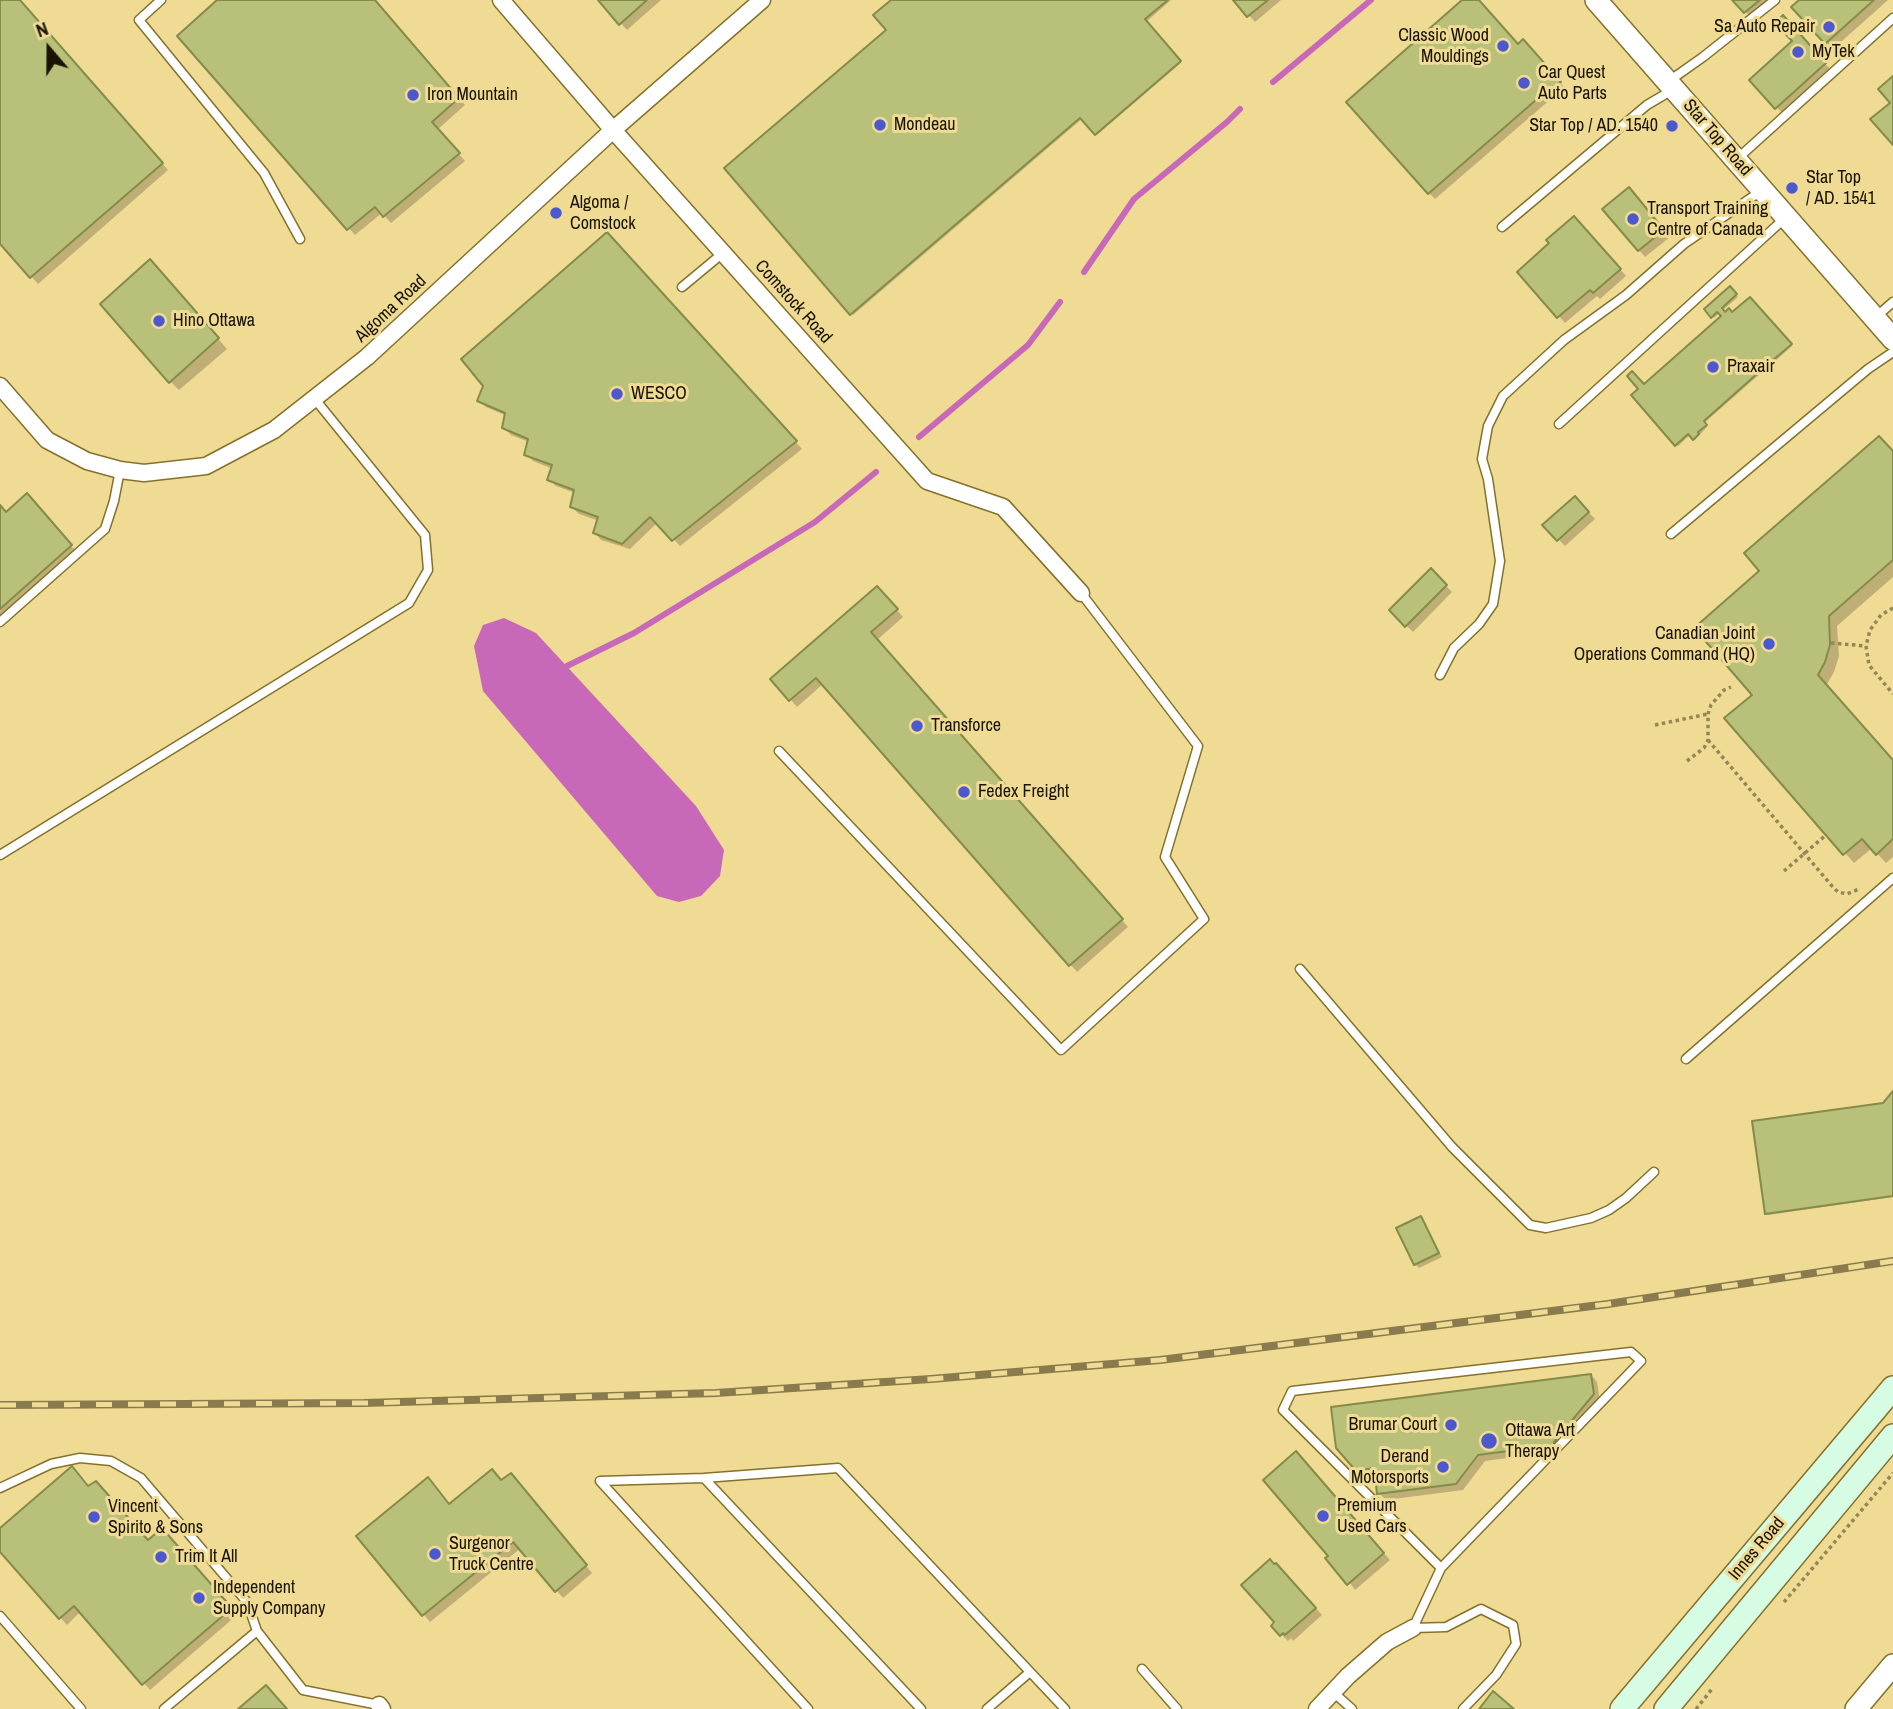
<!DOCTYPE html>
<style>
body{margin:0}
#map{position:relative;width:1893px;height:1709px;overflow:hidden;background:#efdb94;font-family:"Archivo Narrow",sans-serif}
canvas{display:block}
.north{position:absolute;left:14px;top:14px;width:70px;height:70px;-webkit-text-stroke:5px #efdb94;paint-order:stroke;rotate:340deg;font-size:19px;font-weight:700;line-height:28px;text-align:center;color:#1a1300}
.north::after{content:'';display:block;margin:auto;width:24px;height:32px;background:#1a1300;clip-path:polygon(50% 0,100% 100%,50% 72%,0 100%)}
</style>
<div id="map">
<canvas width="1893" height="1709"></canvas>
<div class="north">N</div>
</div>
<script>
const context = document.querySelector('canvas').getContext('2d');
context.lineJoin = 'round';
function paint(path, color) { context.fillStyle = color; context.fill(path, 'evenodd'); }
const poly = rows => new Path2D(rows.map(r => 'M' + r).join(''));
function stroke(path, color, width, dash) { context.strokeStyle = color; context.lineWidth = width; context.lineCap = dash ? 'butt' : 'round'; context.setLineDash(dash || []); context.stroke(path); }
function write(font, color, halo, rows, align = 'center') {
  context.font = font + ' "Archivo Narrow",sans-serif'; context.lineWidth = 6; context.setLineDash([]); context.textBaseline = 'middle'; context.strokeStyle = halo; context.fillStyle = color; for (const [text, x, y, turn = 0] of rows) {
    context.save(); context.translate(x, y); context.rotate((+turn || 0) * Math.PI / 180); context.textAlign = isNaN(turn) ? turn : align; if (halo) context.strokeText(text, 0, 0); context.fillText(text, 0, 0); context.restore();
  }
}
const water = poly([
 [504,618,536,633,696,806,724,850,720,876,701,896,679,902,657,896,483,691,474,646,483,625]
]);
const shadow = poly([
 [0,0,18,0,168,170,38,284,0,241],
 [220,0,374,0,465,105,437,130,465,161,391,223,382,213,355,235,180,36],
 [600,0,661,0,627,30],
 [894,0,1171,0,1146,22,1181,63,1097,135,1083,118,853,315,727,168,888,30],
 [1235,0,1281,0,1255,22],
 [1464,0,1478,0,1518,46,1529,48,1566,89,1554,100,1552,98,1435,199,1429,193],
 [1735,0,1774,0,1752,19],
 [1802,0,1888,0,1833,49,1826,43],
 [1789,24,1831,70,1783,114,1752,80,1795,41],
 [1635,196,1670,237,1645,257,1639,250],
 [1581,225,1626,276,1600,299,1597,296,1565,323,1519,272],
 [614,241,802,449,680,546,658,522,630,549,601,540,595,533,599,521,579,514,572,507,575,493,556,486,549,480,553,469,533,461,526,454,529,442,511,435,504,428,507,416,486,407,479,400],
 [159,271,227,349,179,390,170,381],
 [1730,289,1738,297,1722,311,1725,314,1733,314,1750,299,1792,346,1773,363,1776,366,1772,369,1769,366,1704,423,1707,427,1695,440,1691,434,1678,446,1633,395,1723,316,1720,312,1714,318,1706,309],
 [1893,453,1893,577,1837,626,1839,656,1834,672,1826,686,1893,761,1893,857,1886,863,1872,848,1854,863,1727,718,1754,695],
 [1575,498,1595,519,1565,546,1545,525],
 [36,505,80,556,0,626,0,506,6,513],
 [1431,571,1452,592,1413,632,1391,610],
 [884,595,903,617,877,640,1128,927,1077,972,823,684,797,707,773,679],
 [1893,1094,1893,1197,1768,1215,1766,1213],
 [1421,1218,1442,1257,1419,1268,1415,1264],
 [1591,1375,1597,1382,1600,1401,1560,1451,1485,1461,1463,1490,1386,1500,1379,1493,1377,1475,1364,1477,1357,1470],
 [1303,1460,1390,1560,1355,1590,1330,1556],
 [502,1482,517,1482,592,1573,563,1598,521,1548,430,1622,359,1536,450,1506],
 [89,1488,148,1542,169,1537,237,1615,150,1690,81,1611,67,1625,0,1549,0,1531],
 [1283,1572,1322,1615,1293,1641,1291,1638,1288,1641,1273,1626]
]);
const stream = poly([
 [1273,82,1371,0],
 [1084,272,1134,199,1227,122,1240,109],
 [919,437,1028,345,1060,302],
 [567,666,634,633,815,522,876,472]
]);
const building = poly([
 [0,0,20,0,163,163,30,278,0,244,0,0],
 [217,0,375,0,459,98,432,122,460,153,383,217,375,207,347,230,177,36,217,0],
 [598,0,647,0,619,25,598,0],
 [891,0,1168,0,1145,19,1181,61,1095,135,1080,118,850,315,724,168,886,30,873,15,891,0],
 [1233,0,1268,0,1247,17,1233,0],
 [1462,0,1479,0,1518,44,1523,39,1561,82,1546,95,1544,93,1428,194,1346,102,1462,0],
 [1732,0,1760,0,1744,13,1732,0],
 [1799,0,1874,0,1825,44,1791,7,1799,0],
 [1783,15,1826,63,1775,109,1749,80,1792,41,1775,23,1783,15],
 [1893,76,1893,145,1870,119,1890,103,1878,89,1893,76],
 [1629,187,1664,230,1638,251,1602,209,1629,187],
 [1574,216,1621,269,1593,293,1590,290,1557,318,1517,272,1549,243,1546,240,1574,216],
 [607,232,797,441,672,541,650,517,622,544,593,533,598,517,570,507,574,490,547,480,552,465,524,455,528,439,502,428,505,413,477,401,483,386,461,359,607,232],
 [150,259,219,338,169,383,100,304,150,259],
 [1730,286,1737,294,1722,308,1725,312,1729,308,1732,312,1750,297,1792,344,1773,360,1776,363,1770,369,1767,365,1704,421,1707,425,1698,432,1699,434,1693,440,1688,434,1675,446,1631,395,1638,389,1627,376,1632,371,1644,384,1721,316,1717,312,1711,318,1704,309,1730,286],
 [1879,436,1893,451,1893,560,1829,616,1830,645,1825,662,1818,675,1893,760,1893,839,1876,855,1862,839,1843,855,1724,718,1752,695,1694,628,1759,571,1744,553,1879,436],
 [27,493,72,545,0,609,0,505,6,512,27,493],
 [1575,496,1589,512,1557,541,1542,525,1575,496],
 [1431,568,1447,585,1405,627,1389,610,1431,568],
 [877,586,898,609,871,632,1123,919,1069,966,816,678,789,701,770,679,877,586],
 [1893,1091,1893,1196,1765,1214,1752,1121,1883,1103,1893,1091],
 [1421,1216,1439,1253,1414,1265,1396,1228,1421,1216],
 [1591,1374,1594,1394,1554,1442,1554,1445,1478,1455,1456,1484,1377,1494,1374,1468,1356,1471,1336,1448,1331,1407,1591,1374],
 [1296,1451,1384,1553,1347,1585,1325,1558,1328,1556,1263,1480,1296,1451],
 [72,1466,88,1486,96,1481,148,1540,162,1528,232,1608,142,1685,74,1606,59,1619,0,1552,0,1528,72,1466],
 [492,1469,501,1480,511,1473,587,1565,555,1592,513,1542,422,1616,356,1536,428,1477,449,1504,492,1469],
 [1270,1559,1274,1564,1276,1563,1316,1608,1285,1635,1283,1633,1280,1636,1271,1626,1274,1622,1241,1585,1270,1559],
 [266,1685,287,1709,238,1709,266,1685],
 [1493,1691,1514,1709,1479,1709,1493,1691]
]);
const path = poly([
 [1893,608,1881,615,1870,630,1866,646,1869,665,1893,694],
 [1831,643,1866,646],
 [1655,725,1708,714],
 [1708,740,1832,886,1838,892,1847,894,1859,889],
 [1687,761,1704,748,1708,740,1708,714,1711,705,1724,690,1731,687],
 [1784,871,1826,835],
 [1784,1602,1893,1473],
 [1696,1709,1712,1689]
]);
const service = poly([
 [161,0,139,20,264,173,300,239],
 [1669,81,1703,57,1775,0],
 [1737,159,1893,18],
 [1502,227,1647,105,1674,89],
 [682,287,723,253],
 [1877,316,1893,302],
 [1559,424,1784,219],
 [1671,534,1868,369,1893,352],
 [0,622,105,529,114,501,120,470],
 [1440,675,1454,648,1479,624,1493,604,1500,561,1488,479,1482,459,1488,426,1503,396,1564,340,1626,295,1684,244,1761,191],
 [779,751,1061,1050,1204,919,1165,857,1198,746,1081,593],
 [0,855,409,603,428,570,425,535,314,398],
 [1300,969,1452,1147,1530,1225,1546,1228,1591,1218,1609,1210,1626,1198,1654,1172],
 [1686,1059,1893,878],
 [704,1478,600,1481,808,1709],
 [0,1488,51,1464,80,1458,111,1461,141,1478,247,1602,257,1631],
 [1441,1568,1641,1361,1631,1352,1292,1391,1283,1410,1441,1568,1413,1628,1446,1627,1481,1609,1513,1625,1516,1644,1496,1675,1463,1709],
 [0,1616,81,1709],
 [1142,1669,1177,1709],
 [1333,1692,1352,1709],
 [164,1709,257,1631,303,1690,379,1705],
 [921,1709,704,1478,838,1468,1065,1709],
 [987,1709,1030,1672]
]);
const minor = poly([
 [501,0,613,130,927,481,1003,507,1081,593],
 [0,386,47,440,87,461,120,470,144,473,206,466,274,430,367,357,613,130,762,0],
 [379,1705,382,1709],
 [1317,1709,1348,1676,1387,1642,1413,1628]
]);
const tertiary = poly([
 [1596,0,1893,339],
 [1856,1709,1893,1665]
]);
const secondary = poly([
 [1622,1709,1893,1388],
 [1666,1709,1893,1436]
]);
const rail = poly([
 [0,1405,364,1403,716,1393,931,1379,1160,1360,1608,1304,1893,1261]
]);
const markers = [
 [1829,27,7,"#4c58cd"],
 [1503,46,7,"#4c58cd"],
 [1798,52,7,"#4c58cd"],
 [1524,83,7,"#4c58cd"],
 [413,95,7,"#4c58cd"],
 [880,125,7,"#4c58cd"],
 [1672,126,7,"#4c58cd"],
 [1792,188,7,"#4c58cd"],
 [556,213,7,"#4c58cd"],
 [1633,219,7,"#4c58cd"],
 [159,321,7,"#4c58cd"],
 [1713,367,7,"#4c58cd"],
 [617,394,7,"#4c58cd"],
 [1769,644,7,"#4c58cd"],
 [917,726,7,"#4c58cd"],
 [964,792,7,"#4c58cd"],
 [1451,1425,7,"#4c58cd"],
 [1489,1441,9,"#4c58cd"],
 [1443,1467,7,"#4c58cd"],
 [1323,1516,7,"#4c58cd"],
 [94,1517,7,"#4c58cd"],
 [435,1554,7,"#4c58cd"],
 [161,1557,7,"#4c58cd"],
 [199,1598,7,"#4c58cd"]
];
const poiNames = [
 ["Sa Auto Repair",1815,27,"right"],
 ["Classic Wood",1489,36,"right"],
 ["Mouldings",1489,57,"right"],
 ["MyTek",1812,52],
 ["Car Quest",1538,73],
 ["Auto Parts",1538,94],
 ["Iron Mountain",427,95],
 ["Mondeau",894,125],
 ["Star Top / AD. 1540",1658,126,"right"],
 ["Star Top",1806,178],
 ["/ AD. 1541",1806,199],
 ["Algoma /",570,203],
 ["Comstock",570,224],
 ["Transport Training",1647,209],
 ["Centre of Canada",1647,230],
 ["Hino Ottawa",173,321],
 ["Praxair",1727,367],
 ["WESCO",631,394],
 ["Canadian Joint",1755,634,"right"],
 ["Operations Command (HQ)",1755,655,"right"],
 ["Transforce",931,726],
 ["Fedex Freight",978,792],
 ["Brumar Court",1437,1425,"right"],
 ["Ottawa Art",1505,1431],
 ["Therapy",1505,1452],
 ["Derand",1429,1457,"right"],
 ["Motorsports",1429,1478,"right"],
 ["Premium",1337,1506],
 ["Used Cars",1337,1527],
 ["Vincent",108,1507],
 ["Spirito & Sons",108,1528],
 ["Surgenor",449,1544],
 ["Truck Centre",449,1565],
 ["Trim It All",175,1557],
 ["Independent",213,1588],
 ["Supply Company",213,1609]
];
const streetNames = [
 ["Star Top Road",1717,138,49],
 ["Comstock Road",793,302,48],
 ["Algoma Road",391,309,-43],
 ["Innes Road",1757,1549,-50]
];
paint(water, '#c868b8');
paint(shadow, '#0003');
stroke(stream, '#c868b8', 6);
paint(building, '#b8c07a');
stroke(building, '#858c48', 2);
stroke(service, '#84712b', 11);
stroke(minor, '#84712b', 19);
stroke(tertiary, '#84712b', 24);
stroke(secondary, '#84712b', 26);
stroke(path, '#948655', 3.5, [3.5, 3.5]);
stroke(service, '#fff', 8);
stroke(minor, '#fff', 16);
stroke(tertiary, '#fff', 21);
stroke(secondary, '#d6fce4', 23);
stroke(rail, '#897b4d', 8);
stroke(rail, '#efdb94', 5, [16]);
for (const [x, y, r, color] of markers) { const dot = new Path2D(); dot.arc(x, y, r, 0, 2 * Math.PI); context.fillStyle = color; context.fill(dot); stroke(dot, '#efdb94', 2.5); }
write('18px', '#1a1300', '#efdb94', poiNames, 'left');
write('18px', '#1a1300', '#efdb94', streetNames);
</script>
